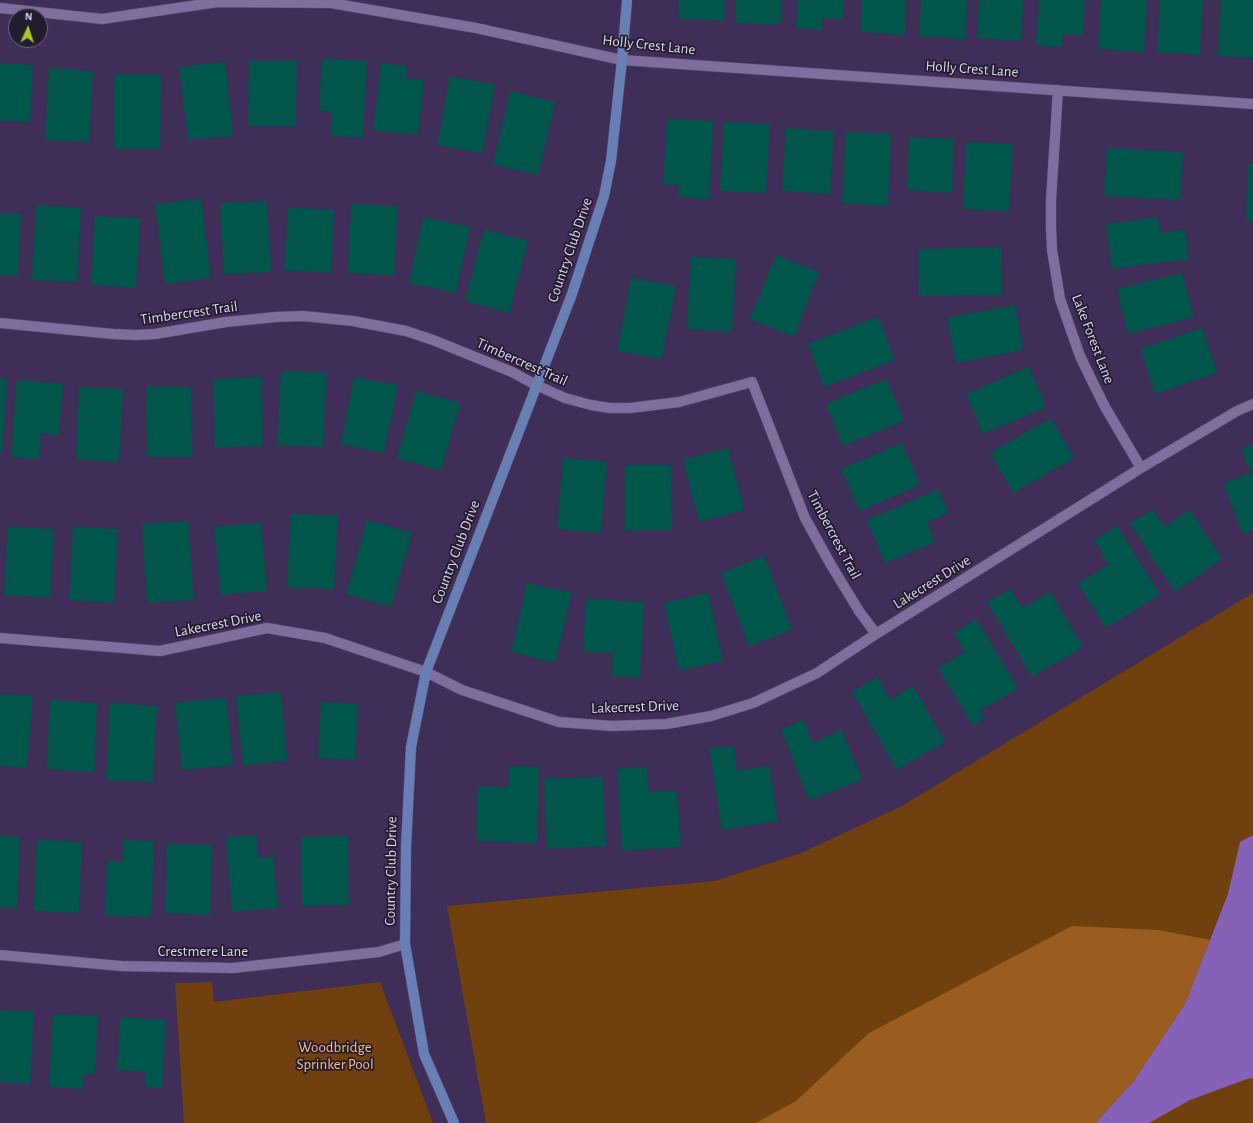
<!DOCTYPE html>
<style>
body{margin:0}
#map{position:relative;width:1253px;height:1123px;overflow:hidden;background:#3f2e58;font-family:"Alegreya Sans",sans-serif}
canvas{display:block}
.north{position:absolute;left:8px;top:8px;width:40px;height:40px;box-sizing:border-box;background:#231b2e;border:1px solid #6e667c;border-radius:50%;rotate:3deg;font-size:11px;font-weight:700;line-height:16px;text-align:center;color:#dfd6f0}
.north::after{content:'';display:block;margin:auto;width:14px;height:18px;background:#a6c821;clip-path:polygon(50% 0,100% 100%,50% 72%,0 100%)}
</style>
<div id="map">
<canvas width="1253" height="1123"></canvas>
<div class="north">N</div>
</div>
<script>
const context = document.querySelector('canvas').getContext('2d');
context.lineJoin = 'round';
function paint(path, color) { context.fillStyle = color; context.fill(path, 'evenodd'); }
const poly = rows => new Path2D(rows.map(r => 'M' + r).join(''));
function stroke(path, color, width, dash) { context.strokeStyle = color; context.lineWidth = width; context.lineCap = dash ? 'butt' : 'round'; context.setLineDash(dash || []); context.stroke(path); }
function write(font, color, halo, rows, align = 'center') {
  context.font = font + ' "Alegreya Sans",sans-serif'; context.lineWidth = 3.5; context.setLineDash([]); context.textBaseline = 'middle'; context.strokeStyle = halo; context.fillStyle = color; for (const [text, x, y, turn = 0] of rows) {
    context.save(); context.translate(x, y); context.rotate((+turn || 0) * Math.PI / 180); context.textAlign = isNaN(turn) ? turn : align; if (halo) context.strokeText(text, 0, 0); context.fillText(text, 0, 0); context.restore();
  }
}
const green = poly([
 [1253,593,1253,1123,486,1123,447,906,715,881,801,853,902,806],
 [212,982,214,1002,380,982,433,1123,184,1123,175,983]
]);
const forest = poly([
 [1072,926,1159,930,1210,940,1185,1004,1133,1082,1098,1120,1097,1123,756,1123,796,1101,869,1033]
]);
const water = poly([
 [1253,835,1253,1078,1247,1079,1190,1100,1149,1123,1097,1123,1098,1120,1133,1082,1185,1004,1228,894,1240,842]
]);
const building = poly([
 [679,0,725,0,724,21,678,18],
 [736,0,782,0,780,25,735,23],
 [798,0,844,0,843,19,822,18,822,30,796,28],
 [862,0,906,0,905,35,861,32],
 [921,0,967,0,965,39,919,36],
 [979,0,1023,0,1021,41,977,38],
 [1039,0,1085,0,1083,35,1063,34,1062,47,1036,45],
 [1101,0,1147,0,1144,52,1098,49],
 [1160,0,1203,0,1200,55,1157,52],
 [1221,0,1253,0,1253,58,1218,56],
 [322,59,367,61,363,138,330,136,332,112,319,111],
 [249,61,297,61,296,126,248,126],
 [225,62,233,136,188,140,179,67],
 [0,63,33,65,30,122,0,121],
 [381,63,407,66,406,79,424,80,418,135,373,130],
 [49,68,93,71,89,142,45,140],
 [114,74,161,74,160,149,114,149],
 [450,76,495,85,482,153,437,145],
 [510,91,555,102,538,175,493,164],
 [667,119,713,121,709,199,678,197,679,185,663,184],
 [724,122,770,124,766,193,720,191],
 [786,128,834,131,830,194,782,191],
 [846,132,891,134,888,206,842,203],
 [909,137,954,139,952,193,907,190],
 [966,142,1013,144,1009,211,963,209],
 [1107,148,1183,152,1180,200,1104,196],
 [1249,164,1253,164,1253,221,1246,220],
 [201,199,211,278,165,284,155,204],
 [267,201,271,272,224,274,220,203],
 [351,204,398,206,394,275,348,273],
 [36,205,81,208,77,282,32,280],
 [288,208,334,210,331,273,284,270],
 [0,213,21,214,18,276,0,275],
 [95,216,140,218,136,288,91,285],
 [423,217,470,227,456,293,409,283],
 [1158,217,1160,233,1185,230,1189,259,1112,269,1106,224],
 [484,229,528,241,509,313,465,301],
 [1001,247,1002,295,919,296,918,249],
 [776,255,819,272,794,337,750,319],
 [691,257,736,259,732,332,687,329],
 [1182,273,1194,317,1128,334,1117,289],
 [631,278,676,286,662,359,617,351],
 [1015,305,1023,350,956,363,947,318],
 [878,317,895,360,824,387,808,344],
 [1202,328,1217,373,1155,394,1140,349],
 [1029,367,1046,407,983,434,966,394],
 [281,371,327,373,323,447,277,445],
 [261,377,263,446,215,448,213,379],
 [354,377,398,385,384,453,341,444],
 [0,378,7,379,2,453,0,453],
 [886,379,904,421,843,446,826,404],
 [17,380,63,384,59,435,41,433,39,459,11,457],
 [79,387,123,389,119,462,76,459],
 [146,387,191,387,192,457,147,457],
 [416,391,460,403,441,471,397,458],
 [1051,418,1074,458,1013,493,990,453],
 [902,443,920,485,860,511,841,469],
 [1253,445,1253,530,1243,534,1223,484,1251,473,1241,449],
 [728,448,744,510,699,522,683,460],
 [563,458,607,462,601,533,557,529],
 [625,465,671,465,672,530,625,530],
 [938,490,948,513,927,522,935,542,885,563,867,520],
 [1153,510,1164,527,1190,510,1222,559,1175,592,1130,523],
 [291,514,338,516,334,589,287,587],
 [367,520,412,533,391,607,346,594],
 [188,521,194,600,147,603,142,524],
 [261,523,267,591,221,595,214,527],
 [1117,526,1160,595,1106,628,1078,584,1109,565,1094,540],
 [8,527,54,529,50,598,4,595],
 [73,527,118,529,114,603,69,600],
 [764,556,792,630,749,646,721,573],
 [527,583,572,593,555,663,511,652],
 [1010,589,1022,608,1050,592,1083,647,1032,677,987,602],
 [708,593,723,661,679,671,664,603],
 [586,599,644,602,640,678,612,676,613,653,583,652],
 [976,619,1018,689,979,711,984,719,973,726,938,668,965,652,954,633],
 [877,677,890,700,913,686,945,742,897,770,852,692],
 [281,692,287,761,243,765,236,696],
 [0,694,33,696,27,768,0,766],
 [226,698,233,765,182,770,175,703],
 [50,700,97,703,94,772,47,769],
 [321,702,358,704,355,760,318,758],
 [110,703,157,706,153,782,106,780],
 [804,720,812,743,842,730,862,780,809,800,781,729],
 [733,746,737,771,769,766,778,821,722,830,709,749],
 [509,766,539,767,537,843,476,841,478,786,509,787],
 [647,767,648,792,677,791,681,847,622,851,617,769],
 [603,777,606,846,547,849,544,779],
 [256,835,258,858,273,856,278,908,232,912,226,837],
 [0,836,20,837,17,908,0,907],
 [348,836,349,905,302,906,301,837],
 [37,840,82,842,79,913,34,911],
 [123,840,154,841,151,917,105,915,107,861,123,862],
 [167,844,212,845,210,915,165,913],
 [0,1010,34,1012,30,1084,0,1082],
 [53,1014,98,1016,95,1074,84,1074,83,1089,49,1087],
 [120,1017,166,1020,162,1088,145,1087,146,1072,117,1070]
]);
const street = poly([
 [0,8,102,19,218,2,331,3,476,28,622,60,1253,104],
 [1058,90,1051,200,1051,226,1052,250,1060,299,1080,356,1092,381,1105,407,1141,468],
 [0,323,113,334,136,335,155,334,226,322,276,317,303,316,353,321,406,331,433,340,512,372,536,385,565,398,591,405,610,408,630,408,679,402,752,382,805,518,831,565,859,611,876,634],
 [0,638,160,651,267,628,325,638,426,672,462,690,559,722,612,726,666,724,711,716,753,703,817,673,876,634,1141,468,1237,411,1253,404],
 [0,955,121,966,233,968,379,952,405,944]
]);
const secondary = poly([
 [454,1123,424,1054,405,944,406,847,411,747,426,672,572,294,604,196,611,161,622,60,627,0]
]);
const streetNames = [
 ["Holly Crest Lane",649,45,6],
 ["Holly Crest Lane",972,69,4],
 ["Country Club Drive",570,250,-71],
 ["Timbercrest Trail",189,313,-8],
 ["Lake Forest Lane",1093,339,69],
 ["Timbercrest Trail",522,362,24],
 ["Timbercrest Trail",834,535,62],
 ["Country Club Drive",456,552,-69],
 ["Lakecrest Drive",932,582,-32],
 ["Lakecrest Drive",218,624,-11],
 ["Lakecrest Drive",635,707,-2],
 ["Country Club Drive",391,871,-89],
 ["Crestmere Lane",203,951]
];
const parkNames = [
 ["Woodbridge",335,1047],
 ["Sprinker Pool",335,1064]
];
paint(green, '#70410e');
paint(forest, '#995d20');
paint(water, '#8561b8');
paint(building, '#00564b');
stroke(street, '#5a4b6e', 11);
stroke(secondary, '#5a4b6e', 11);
stroke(street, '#7f6d9c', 10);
stroke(secondary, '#687fb6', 10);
write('15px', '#dfd6f0', '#231b2e', streetNames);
write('15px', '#fbbd89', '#231b2e', parkNames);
</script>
